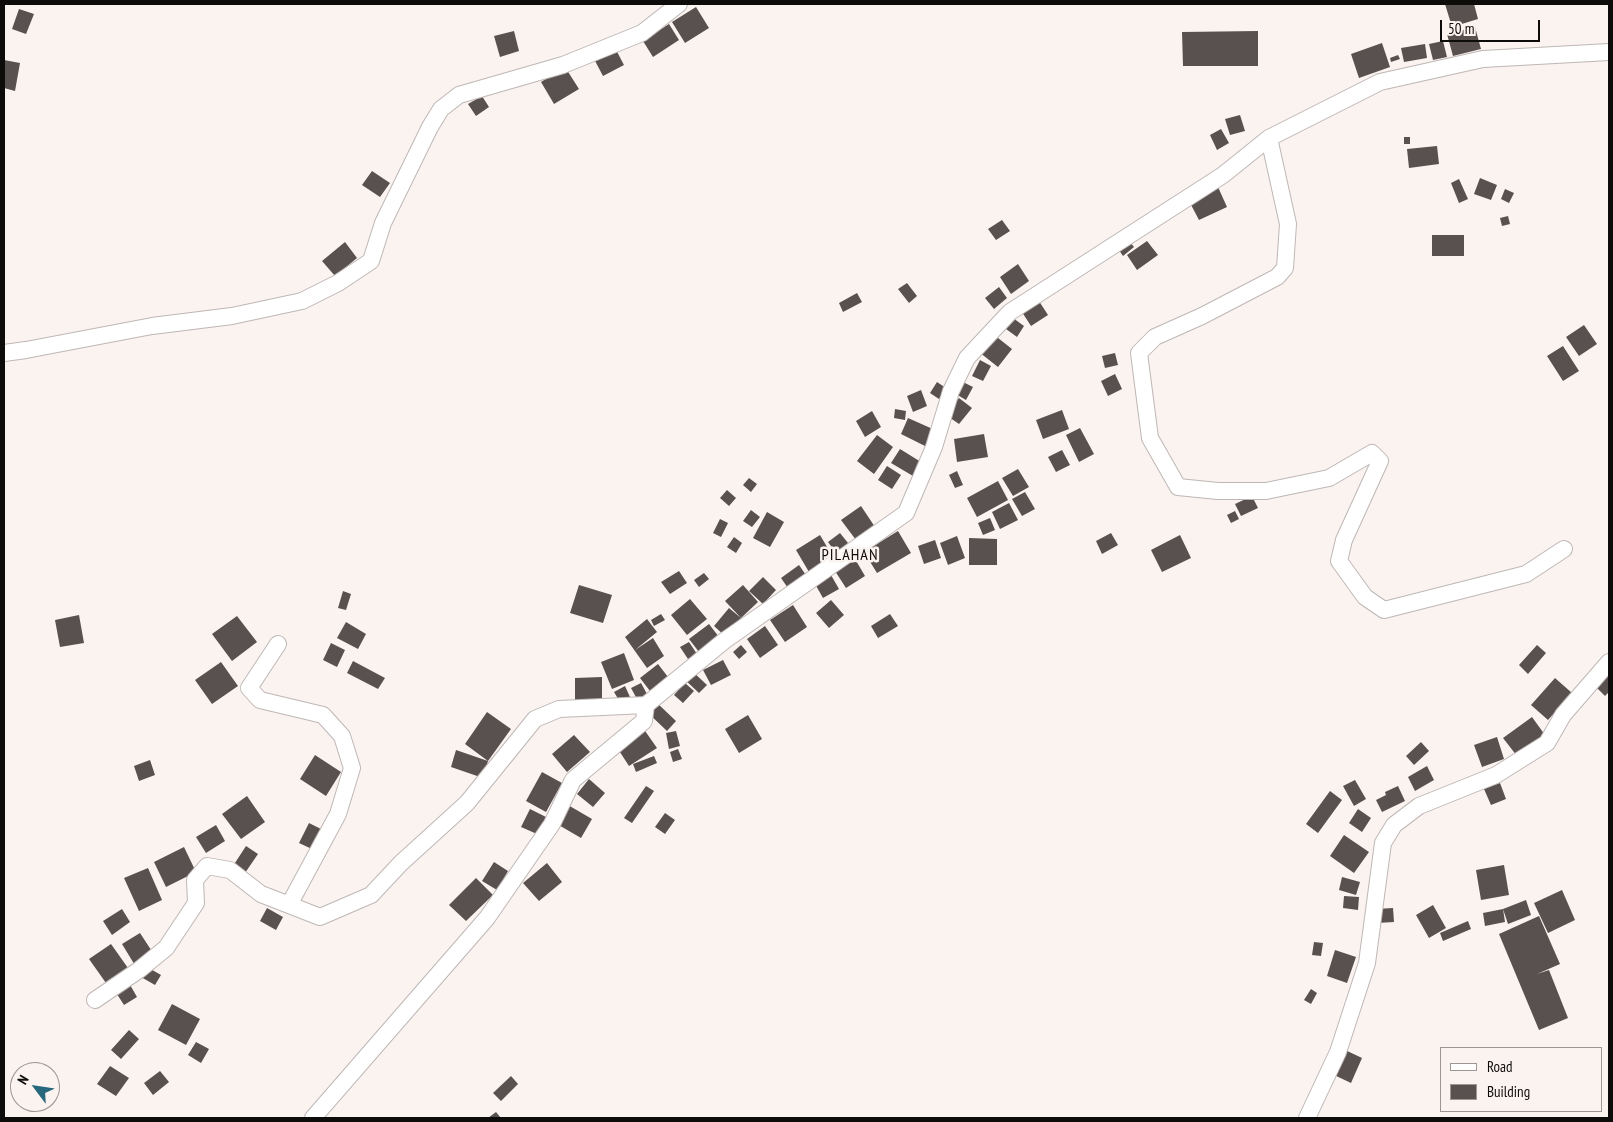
<!DOCTYPE html>
<style>
body{margin:0}
#map{position:relative;width:1613px;height:1122px;overflow:hidden;background:#faf3f0;font-family:"PT Sans Narrow",sans-serif}
canvas{display:block}
.frame{position:absolute;inset:0;border:5px solid #0e0b0b;pointer-events:none}
.legend{position:absolute;left:1440px;top:1047px;width:162px;height:65px;box-sizing:border-box;background:#faf3f0;border:1px solid #9c9694;margin:0;padding:6px 9px;list-style:none;font-size:15px;color:#0e0b0b}
.legend li{display:flex;align-items:center;gap:10px;height:25px}
.legend b{width:25px;border:1px solid #9c9694}
.north{position:absolute;left:10px;top:1062px;width:50px;height:50px;box-sizing:border-box;background:#faf3f0;border:1px solid #9c9694;border-radius:50%;rotate:301deg;font-size:14px;font-weight:700;line-height:20px;text-align:center;color:#0e0b0b}
.north::after{content:'';display:block;margin:auto;width:18px;height:22px;background:#27687c;clip-path:polygon(50% 0,100% 100%,50% 72%,0 100%)}
.scale{position:absolute;left:1440px;top:20px;width:100px;height:22px;box-sizing:border-box;border:2px solid #0e0b0b;border-top:0;padding-left:6px;font-size:15px;line-height:18px;white-space:nowrap;color:#0e0b0b;-webkit-text-stroke:4px #faf3f0;paint-order:stroke}
</style>
<div id="map">
<canvas width="1613" height="1122"></canvas>
<div class="frame"></div>
<ul class="legend">
<li><b style="height:6px;background:#fff"></b>Road</li>
<li><b style="height:14px;background:#58514f"></b>Building</li>
</ul>
<div class="north">N</div>
<div class="scale">50 m</div>
</div>
<script>
const context = document.querySelector('canvas').getContext('2d');
context.lineJoin = 'round';
function paint(path, color) { context.fillStyle = color; context.fill(path, 'evenodd'); }
const poly = rows => new Path2D(rows.map(r => 'M' + r).join(''));
function stroke(path, color, width, dash) { context.strokeStyle = color; context.lineWidth = width; context.lineCap = dash ? 'butt' : 'round'; context.setLineDash(dash || []); context.stroke(path); }
function write(font, color, halo, rows, align = 'center') {
  context.font = font + ' "PT Sans Narrow",sans-serif'; context.lineWidth = 5; context.setLineDash([]); context.textBaseline = 'middle'; context.strokeStyle = halo; context.fillStyle = color; for (const [text, x, y, turn = 0] of rows) {
    context.save(); context.translate(x, y); context.rotate((+turn || 0) * Math.PI / 180); context.textAlign = isNaN(turn) ? turn : align; if (halo) context.strokeText(text, 0, 0); context.fillText(text, 0, 0); context.restore();
  }
}
const building = poly([
 [1445,4,1474,4,1478,19,1452,27],
 [696,7,709,28,685,43,672,22],
 [19,9,34,14,26,34,12,29],
 [669,24,679,40,653,57,643,41],
 [1475,27,1481,49,1453,56,1447,34],
 [514,31,519,51,500,57,494,36],
 [1258,31,1258,66,1183,66,1182,32],
 [1443,41,1447,57,1433,60,1429,44],
 [1382,43,1390,67,1359,78,1351,54],
 [1425,44,1427,58,1404,62,1401,48],
 [614,46,624,65,603,76,593,57],
 [1398,55,1400,59,1391,62,1390,58],
 [4,60,20,63,15,91,4,88],
 [565,67,579,89,554,104,541,82],
 [482,96,489,107,476,116,468,104],
 [1240,115,1245,131,1230,135,1225,119],
 [1221,129,1229,143,1217,150,1210,135],
 [1404,137,1410,137,1410,144,1404,144],
 [1437,146,1439,164,1409,168,1407,149],
 [372,171,390,183,380,197,362,185],
 [1480,178,1497,185,1491,200,1474,194],
 [1459,179,1468,199,1459,203,1451,183],
 [1218,187,1227,207,1199,220,1189,201],
 [1505,189,1514,193,1509,203,1501,199],
 [1508,216,1510,224,1502,226,1500,218],
 [1002,220,1010,231,996,240,988,229],
 [1432,235,1464,235,1464,256,1432,256],
 [1147,241,1158,255,1137,270,1127,255],
 [345,242,357,258,335,276,322,261],
 [1130,242,1134,247,1123,256,1119,250],
 [1018,264,1029,281,1011,294,1000,277],
 [907,283,917,296,909,303,898,289],
 [999,287,1007,298,994,309,985,298],
 [857,293,862,302,843,312,839,303],
 [1037,298,1048,315,1031,326,1020,309],
 [1013,318,1024,326,1017,337,1006,329],
 [1584,325,1597,344,1579,356,1566,337],
 [993,334,1012,349,998,367,979,352],
 [1563,346,1579,371,1563,381,1547,356],
 [1115,353,1118,365,1105,368,1102,356],
 [980,360,991,366,983,381,972,376],
 [1115,374,1122,389,1108,396,1101,381],
 [961,381,973,387,966,400,954,393],
 [937,382,946,388,939,399,930,393],
 [921,390,927,406,913,412,907,396],
 [959,398,972,408,959,424,946,415],
 [895,409,906,411,905,420,894,418],
 [1062,410,1069,429,1043,439,1036,420],
 [872,411,881,427,865,437,856,421],
 [908,418,935,430,927,447,901,434],
 [1080,428,1094,454,1079,462,1066,435],
 [984,434,988,457,957,462,954,439],
 [877,435,893,447,874,474,857,461],
 [900,449,921,462,913,476,891,463],
 [1062,450,1070,465,1056,472,1048,457],
 [887,466,901,475,892,489,878,480],
 [1018,469,1029,487,1013,496,1002,478],
 [957,471,963,485,955,488,949,475],
 [749,478,757,484,751,492,743,485],
 [998,481,1008,500,977,517,967,498],
 [727,490,736,498,729,506,720,498],
 [1025,492,1035,509,1022,516,1012,499],
 [1252,496,1258,508,1241,516,1235,504],
 [1009,503,1018,520,1000,529,992,512],
 [861,506,875,527,856,540,841,520],
 [751,510,760,517,752,527,743,521],
 [1235,511,1239,519,1231,523,1227,515],
 [767,512,784,522,770,547,753,538],
 [990,518,995,530,983,535,978,523],
 [720,519,728,523,721,537,713,533],
 [898,531,911,553,877,573,864,552],
 [840,533,848,543,836,553,828,542],
 [1111,533,1118,545,1102,554,1096,541],
 [820,535,833,557,809,572,796,550],
 [1180,535,1191,558,1162,572,1151,550],
 [957,536,965,558,948,565,940,543],
 [734,537,742,543,736,553,727,547],
 [969,538,997,539,997,565,969,565],
 [935,540,941,558,924,564,918,546],
 [855,559,865,576,846,588,835,571],
 [799,565,808,578,790,591,781,578],
 [679,571,687,583,670,594,661,582],
 [704,573,709,579,699,587,694,580],
 [831,575,839,589,823,598,815,584],
 [763,577,776,590,763,604,749,591],
 [579,585,612,595,603,623,570,613],
 [743,585,758,602,741,618,725,636,714,626,729,608,741,618,725,601],
 [343,591,351,594,346,610,338,608],
 [690,599,707,619,687,635,671,615],
 [831,600,844,615,829,628,816,613],
 [793,605,807,627,785,642,770,620],
 [661,614,665,620,654,626,651,620],
 [890,614,898,626,878,638,871,626],
 [79,615,84,643,60,647,55,620],
 [237,616,257,642,232,661,212,634],
 [647,619,657,632,635,650,653,638,664,656,647,668,625,637],
 [346,622,366,634,358,649,337,638],
 [709,624,719,637,699,652,689,639],
 [765,626,778,645,760,658,747,639],
 [689,642,697,654,688,659,680,647],
 [331,643,345,650,337,667,323,660],
 [741,645,747,652,739,659,733,652],
 [1537,645,1546,653,1528,674,1519,665],
 [624,653,634,680,612,689,601,662],
 [723,660,731,675,711,685,703,670],
 [353,661,385,678,378,689,347,673],
 [221,662,238,686,212,704,195,680],
 [658,664,668,677,650,691,640,678],
 [691,670,707,685,699,693,683,678],
 [1608,676,1609,677,1609,692,1605,696,1597,688],
 [602,677,602,700,575,700,575,678],
 [1555,678,1572,693,1548,720,1531,705],
 [641,683,647,694,637,699,631,688],
 [685,683,694,691,683,703,674,695],
 [625,686,630,697,620,702,614,692],
 [656,702,676,721,667,731,646,711],
 [487,712,511,729,488,761,465,744],
 [748,715,762,739,739,753,725,729],
 [1532,717,1545,735,1517,756,1503,738],
 [643,728,657,748,629,766,616,746],
 [676,731,680,746,669,749,666,733],
 [574,735,590,752,567,772,552,754],
 [1497,737,1504,759,1482,767,1474,745],
 [1421,742,1429,751,1414,765,1406,756],
 [678,749,682,759,673,762,670,752],
 [456,750,488,761,483,778,451,767],
 [315,755,341,772,326,796,300,779],
 [654,756,657,763,636,772,633,764],
 [150,760,155,775,139,781,134,766],
 [1427,766,1434,780,1415,791,1408,777],
 [542,772,562,783,546,812,526,801],
 [589,779,605,793,593,807,577,794],
 [1355,780,1366,799,1354,806,1343,786],
 [1500,783,1506,799,1491,805,1484,789],
 [646,786,654,791,632,823,624,818],
 [1398,786,1405,801,1382,812,1376,800,1386,795,1385,792],
 [1330,791,1342,800,1318,833,1306,824],
 [247,796,265,822,241,839,222,814],
 [568,805,592,819,581,838,557,824],
 [530,809,546,817,537,834,521,827],
 [1358,809,1371,818,1362,832,1349,823],
 [665,813,675,820,665,834,655,827],
 [309,823,323,830,314,850,299,843],
 [216,825,225,841,206,853,196,837],
 [1344,835,1369,852,1354,873,1330,856],
 [246,846,258,854,245,873,233,866],
 [184,847,196,872,166,887,154,862],
 [494,862,508,871,497,890,482,881],
 [547,863,562,882,539,901,523,883],
 [1504,865,1509,895,1481,900,1476,870],
 [148,868,162,900,139,911,124,878],
 [1342,877,1360,882,1356,895,1339,890],
 [476,878,493,895,466,921,449,905],
 [1562,890,1575,920,1548,933,1534,903],
 [1344,896,1359,897,1358,910,1343,908],
 [1526,900,1531,915,1508,924,1503,909],
 [1433,905,1446,928,1429,938,1416,915],
 [267,908,283,917,276,930,260,921],
 [1393,908,1394,922,1377,923,1376,909],
 [122,909,130,922,112,935,103,921],
 [1503,909,1505,922,1485,926,1483,913],
 [1539,916,1560,964,1537,974,1549,970,1568,1018,1539,1030,1499,934],
 [1468,921,1471,929,1443,941,1440,933],
 [140,933,155,956,136,967,122,944],
 [1314,942,1323,943,1321,956,1312,955],
 [111,944,128,968,106,983,89,959],
 [1335,950,1356,957,1347,983,1327,976],
 [147,967,161,975,155,985,141,977],
 [129,983,137,997,124,1005,115,991],
 [1311,989,1317,993,1311,1004,1304,1000],
 [172,1004,200,1019,186,1045,158,1030],
 [129,1030,139,1039,121,1059,111,1050],
 [196,1042,209,1049,201,1063,188,1055],
 [1343,1049,1362,1058,1351,1083,1332,1074],
 [110,1066,129,1078,116,1096,97,1084],
 [160,1071,169,1082,153,1095,144,1083],
 [511,1076,518,1084,501,1101,493,1093],
 [496,1112,501,1118,488,1118]
]);
const minor = poly([
 [1269,138,1288,224,1285,268,1277,277,1202,316,1155,337,1139,353,1150,438,1178,487,1218,491,1266,491,1329,478,1372,453,1380,461,1344,540,1339,561,1365,597,1384,610,1526,574,1564,549],
 [4,353,26,350,152,326,232,316,302,301,338,283,371,261,383,223,430,127,441,109,459,95,563,65,642,33,679,4],
 [278,644,249,688,260,700,323,715,342,736,352,768,338,814,289,905],
 [95,1000,139,970,166,948,196,903,195,880,207,866,230,870,261,894,320,917,371,895,401,863,467,803,535,719,559,709,646,705],
 [313,1118,487,918,552,824,573,780,644,721,646,705,724,641,906,513,934,447,951,391,967,358,1010,312,1223,175,1269,138,1380,82,1483,59,1609,52],
 [1307,1118,1338,1052,1367,963,1383,843,1394,825,1419,806,1496,775,1547,743,1563,715,1609,662]
]);
const quarterNames = [
 ["PILAHAN",850,555]
];
paint(building, '#58514f');
stroke(minor, '#beb7b5', 18);
stroke(minor, '#fff', 16);
context.letterSpacing = '1px';
write('16px', '#0e0b0b', '#faf3f0', quarterNames);
context.letterSpacing = '0px';
</script>
